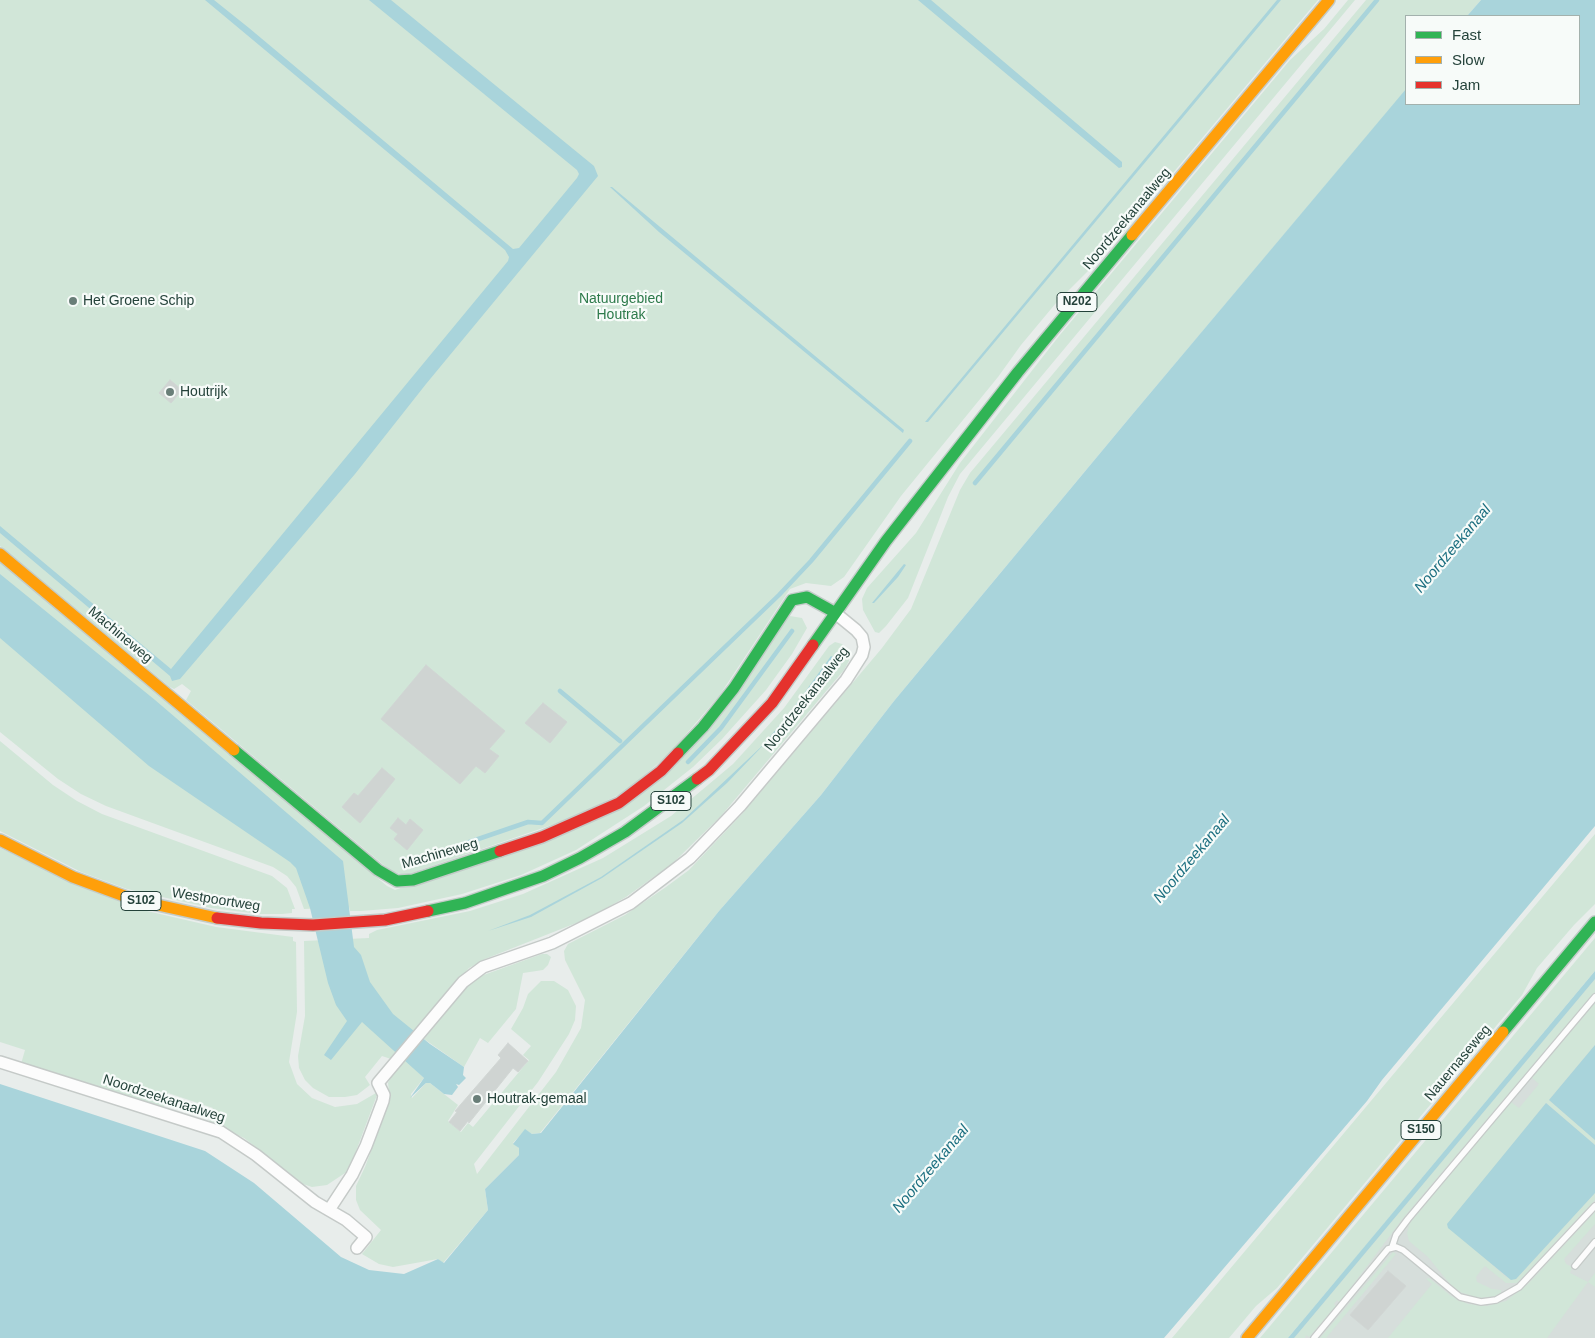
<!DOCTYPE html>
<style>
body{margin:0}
#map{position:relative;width:1595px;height:1338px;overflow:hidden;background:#e8edeb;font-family:Helvetica,sans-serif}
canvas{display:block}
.legend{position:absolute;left:1405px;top:15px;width:175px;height:90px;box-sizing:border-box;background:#f7fbf9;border:1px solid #a3b1ad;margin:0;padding:6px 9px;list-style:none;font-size:15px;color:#24423a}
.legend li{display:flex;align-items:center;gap:10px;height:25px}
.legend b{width:25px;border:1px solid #a3b1ad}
</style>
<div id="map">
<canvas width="1595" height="1338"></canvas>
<ul class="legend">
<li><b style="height:6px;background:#30b455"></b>Fast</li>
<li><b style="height:6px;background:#ff9f0a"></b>Slow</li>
<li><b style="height:6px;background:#e5322d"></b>Jam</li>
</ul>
</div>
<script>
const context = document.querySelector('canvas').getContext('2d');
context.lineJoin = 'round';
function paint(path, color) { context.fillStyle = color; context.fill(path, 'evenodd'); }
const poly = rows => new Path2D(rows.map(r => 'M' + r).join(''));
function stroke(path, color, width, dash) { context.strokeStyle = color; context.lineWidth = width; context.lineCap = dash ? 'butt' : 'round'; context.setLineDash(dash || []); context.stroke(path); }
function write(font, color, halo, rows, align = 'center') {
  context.font = font + ' Helvetica,sans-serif'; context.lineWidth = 4.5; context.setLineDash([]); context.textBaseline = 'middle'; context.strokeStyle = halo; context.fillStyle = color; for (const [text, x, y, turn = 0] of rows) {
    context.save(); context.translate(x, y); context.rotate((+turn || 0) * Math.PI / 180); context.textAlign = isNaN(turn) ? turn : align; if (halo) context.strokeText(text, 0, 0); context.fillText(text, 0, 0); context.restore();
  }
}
const built = poly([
 [1595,971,1595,1338,1288,1338,1353,1261]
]);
const green = poly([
 [0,0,1318,0,1105,254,1056,303,1021,345,998,377,901,496,844,577,831,586,806,583,790,589,719,696,669,754,626,791,572,818,409,874,401,874,391,871,186,700,191,691,182,684,174,689,170,687,0,546],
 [1348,0,1355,0,960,474,948,497,908,598,886,626,879,633,875,632,863,610,862,599,867,588,916,533,960,463,1059,336,1290,60,1324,29],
 [1366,0,1481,0,1467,16,1406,16,1406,90,1131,416,894,701,821,795,719,911,540,1133,532,1134,525,1130,513,1143,519,1148,520,1154,485,1189,488,1210,443,1263,438,1259,393,1267,379,1264,362,1254,381,1230,360,1210,356,1200,356,1186,365,1167,390,1100,388,1083,391,1077,406,1060,424,1078,411,1094,412,1098,426,1083,430,1083,458,1105,448,1121,461,1132,468,1123,473,1127,529,1060,523,1055,531,1046,511,1029,523,1008,528,994,541,981,554,981,568,990,576,1006,575,1020,569,1034,538,1082,474,1164,477,1174,556,1072,581,1028,585,1000,565,960,564,951,568,944,625,915,666,887,689,870,742,814,882,648,911,609,960,490,970,473],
 [0,562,387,886,395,890,622,809,790,616,802,618,807,628,792,654,766,690,722,739,693,767,644,806,576,850,521,875,462,894,398,908,361,911,350,911,349,907,304,909,296,887,287,876,273,867,106,806,81,794,58,779,0,732],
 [835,642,842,644,848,650,849,661,844,670,721,816,673,863,626,897,589,918,485,959,469,968,391,1059,382,1056,365,1077,370,1085,357,1095,345,1097,329,1097,313,1088,305,1080,299,1068,298,1056,305,1016,304,941,369,938,369,934,377,930,470,911,523,894,603,858,671,816,733,764,784,708,829,646],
 [0,741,53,785,77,801,102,814,272,876,287,888,295,909,292,909,292,913,282,914,259,914,211,908,127,889,81,872,0,831],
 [1595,834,1595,904,1574,925,1537,968,1522,995,1277,1288,1256,1306,1229,1338,1172,1338],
 [0,848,134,908,216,927,293,937,293,941,296,942,297,1012,289,1062,297,1084,312,1098,335,1107,357,1104,376,1093,377,1095,352,1162,345,1173,327,1185,312,1187,303,1184,244,1138,209,1122,213,1108,168,1093,164,1108,21,1064,25,1050,0,1042],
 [1595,938,1595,971,1353,1261,1288,1338,1260,1338],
 [542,954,547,954,551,957,548,965,543,970,523,973,516,1009,488,1043,480,1038,464,1067,424,1039,464,990,478,977],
 [1595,979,1595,992,1404,1217,1346,1294,1339,1302,1337,1300,1334,1304,1336,1306,1309,1337,1306,1335,1305,1338,1294,1338],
 [1595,1003,1595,1045,1549,1100,1595,1140,1595,1145,1546,1103,1447,1225,1506,1277,1516,1279,1595,1193,1595,1200,1517,1283,1506,1283,1485,1266,1482,1269,1476,1277,1477,1282,1492,1289,1501,1290,1501,1296,1478,1298,1460,1292,1450,1284,1428,1257,1409,1241,1407,1233,1410,1223,1511,1102,1519,1108,1539,1084,1532,1078],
 [1595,1212,1595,1224,1564,1259,1566,1264,1572,1267,1570,1273,1588,1282,1595,1273,1595,1287,1588,1282,1547,1338,1388,1338,1432,1284,1426,1279,1429,1278,1451,1296,1468,1304,1487,1306,1506,1301,1528,1284],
 [1393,1252,1396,1254,1326,1338,1320,1338]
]);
const water = poly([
 [205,0,214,0,249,28,513,249,519,248,577,178,579,174,577,170,369,0,391,0,594,166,598,176,426,384,355,474,180,679,172,681,170,676,0,533,0,526,171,669,508,261,509,257,505,250],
 [918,0,931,0,1122,162,1122,167,1119,168],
 [1277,0,1281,0,928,422,925,422],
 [1481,0,1595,0,1595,826,1382,1080,1367,1101,1164,1338,0,1338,0,1084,205,1151,254,1183,341,1257,369,1270,404,1274,438,1259,444,1263,488,1210,485,1189,519,1155,519,1148,513,1144,525,1129,532,1134,541,1133,719,911,821,795,894,701,1131,416,1406,89,1406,104,1579,104,1579,16,1467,16],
 [610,187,612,187,904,430,903,433,659,232],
 [904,564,906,565,898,577,874,603,872,603],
 [0,574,155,700,343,861,354,947,361,955,370,982,393,1014,430,1044,464,1067,463,1075,466,1078,459,1085,456,1084,458,1087,452,1095,444,1094,430,1083,426,1083,410,1098,424,1078,362,1022,331,1060,324,1055,347,1021,336,1005,328,983,310,908,296,868,290,862,149,766,0,638],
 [831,656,833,657,815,683,776,732,727,783,682,823,602,878,531,917,488,931,530,915,601,877,683,820,761,747,789,714],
 [1595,971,1595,979,1294,1338,1288,1338],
 [1595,1045,1595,1140,1549,1100],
 [1546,1103,1595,1145,1595,1193,1516,1279,1511,1280,1448,1228,1447,1224]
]);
const stream = poly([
 [975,483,1377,0],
 [560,691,620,741],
 [688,762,721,728,792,631],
 [405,864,528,822,542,823,779,595,811,561,910,441]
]);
const building = poly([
 [170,380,182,390,171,403,159,393,170,380],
 [426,665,505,731,489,749,499,756,485,773,476,766,460,784,381,719,426,665],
 [543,703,567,722,550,743,525,723,543,703],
 [382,768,395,779,360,823,342,807,354,793,358,796,382,768],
 [398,818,406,825,410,819,423,830,407,850,394,839,398,834,390,828,398,818],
 [508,1043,528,1061,518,1072,513,1068,469,1123,468,1121,460,1131,449,1122,457,1112,455,1111,501,1058,498,1055,508,1043],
 [1388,1271,1406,1286,1368,1330,1350,1315,1388,1271]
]);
const lane = poly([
 [1392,1247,1396,1235,1408,1219,1595,997],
 [1575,1266,1595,1242],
 [1314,1338,1388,1249,1396,1247,1403,1250,1460,1297,1481,1302,1496,1300,1519,1287,1595,1206]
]);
const street = poly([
 [0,1062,221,1132,256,1155,315,1202,346,1220,366,1237,357,1248],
 [329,1210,352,1175,366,1146,383,1101,384,1095,378,1083,463,982,483,967,552,943,631,903,690,858,740,806,846,680,862,655,864,647,862,637,856,630,834,612]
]);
const fast = poly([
 [813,645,886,541,1018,372,1132,235],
 [234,750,378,870,397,881,413,880,500,851],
 [678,753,703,727,734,688,792,600,807,597,834,612],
 [428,911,465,903,543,876,580,858,625,832,697,779],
 [1503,1032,1595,922]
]);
const slow = poly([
 [1132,235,1329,0],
 [0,554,234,750],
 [0,840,73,877,135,900,217,918],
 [1247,1338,1503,1032]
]);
const jam = poly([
 [697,779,709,770,772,703,813,645],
 [500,851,542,837,619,803,661,771,678,753],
 [217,918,261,923,313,925,385,920,428,911]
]);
const markers = [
 [73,301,5,"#697e78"],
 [170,392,5,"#697e78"],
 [477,1099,5,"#697e78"]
];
const shields = [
 [1077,302,40],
 [671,801,40],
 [141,901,40],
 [1421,1130,40]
];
const shieldNames = [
 ["N202",1077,302],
 ["S102",671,801],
 ["S102",141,901],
 ["S150",1421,1130]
];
const streetNames = [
 ["Noordzeekanaalweg",1127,219,-50],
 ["Machineweg",120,635,40],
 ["Noordzeekanaalweg",807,699,-52],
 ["Machineweg",440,854,-16],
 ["Westpoortweg",216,900,9],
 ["Nauernaseweg",1458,1063,-50],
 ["Noordzeekanaalweg",164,1099,18]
];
const parkNames = [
 ["Natuurgebied",621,299],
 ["Houtrak",621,315]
];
const poiNames = [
 ["Het Groene Schip",83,301],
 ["Houtrijk",180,392],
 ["Houtrak-gemaal",487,1099]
];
const waterNames = [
 ["Noordzeekanaal",1453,549,-50],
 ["Noordzeekanaal",1192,859,-50],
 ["Noordzeekanaal",931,1169,-50]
];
paint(built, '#d6dedb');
paint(green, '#d1e6d8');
paint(water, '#a9d4db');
stroke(stream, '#a9d4db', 4.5);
paint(building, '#cfd4d2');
stroke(building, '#d1d6d4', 1);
stroke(lane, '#c5cac8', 8);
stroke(street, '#c5cac8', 14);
stroke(fast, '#c3cbc8', 14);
stroke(slow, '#c3cbc8', 14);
stroke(jam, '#c3cbc8', 14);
stroke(lane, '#fcfcfc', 5.5);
stroke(street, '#fcfcfc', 11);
stroke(fast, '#30b455', 11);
stroke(slow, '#ff9f0a', 11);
stroke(jam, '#e5322d', 11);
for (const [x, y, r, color] of markers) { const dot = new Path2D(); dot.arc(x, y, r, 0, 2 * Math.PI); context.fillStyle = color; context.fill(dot); stroke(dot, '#f7fbf9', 2); }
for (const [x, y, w] of shields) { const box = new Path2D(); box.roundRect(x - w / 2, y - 9.5, w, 19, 4); context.fillStyle = '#f7fbf9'; context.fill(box); stroke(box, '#24423a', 1); }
write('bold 12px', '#24423a', null, shieldNames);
write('14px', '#24423a', '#f7fbf9', streetNames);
write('14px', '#2d7a4b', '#f7fbf9', parkNames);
write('14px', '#24423a', '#f7fbf9', poiNames, 'left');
write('italic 15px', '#1c6f80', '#f7fbf9', waterNames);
</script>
